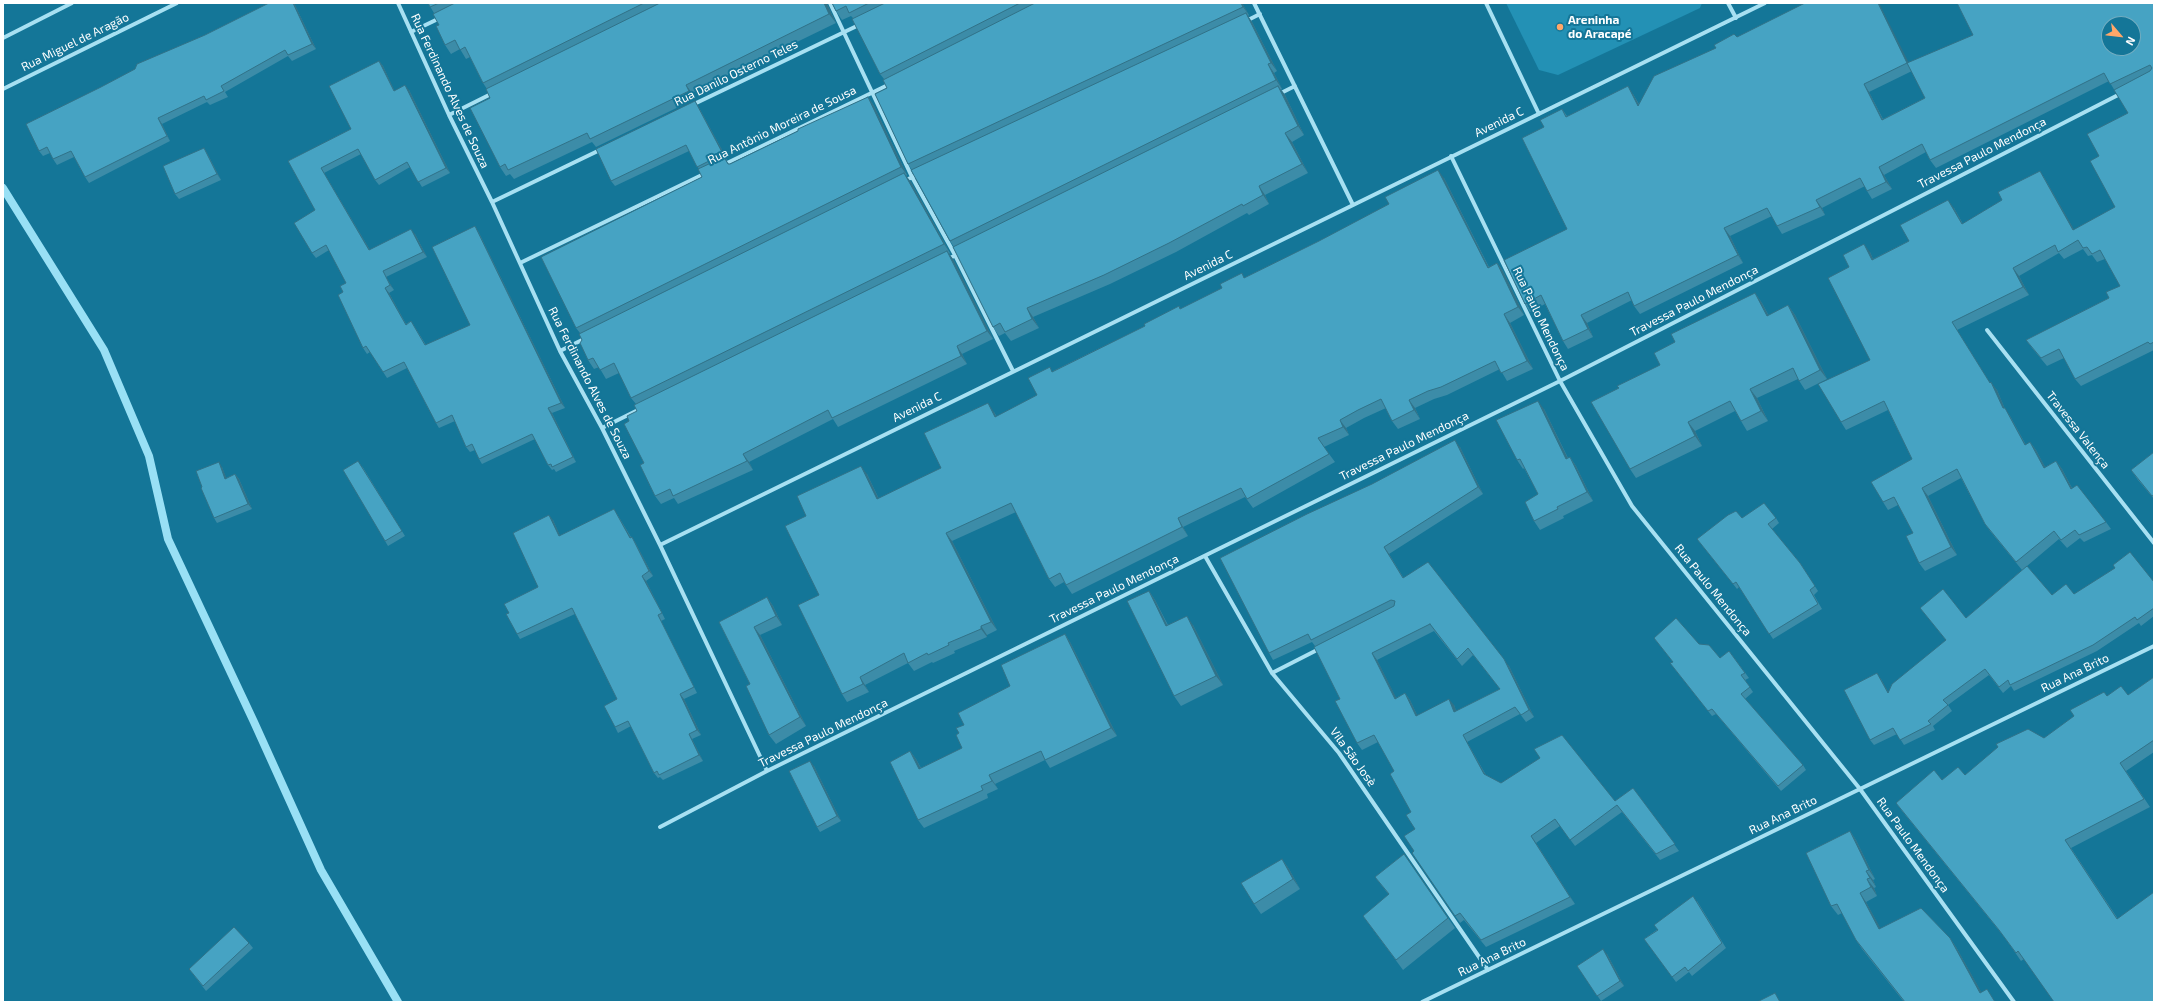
<!DOCTYPE html>
<meta charset="utf-8">
<style>
body{margin:0}
#map{position:relative;width:2157px;height:1005px;overflow:hidden;background:#147698;font-family:"Exo 2",sans-serif}
canvas{display:block}
.frame{position:absolute;inset:0;border:4px solid #fff;pointer-events:none}
.north{position:absolute;left:2101px;top:16px;width:40px;height:40px;box-sizing:border-box;background:#147698;border:1px solid #72adc1;border-radius:50%;rotate:118deg;font-size:11px;font-weight:700;line-height:16px;text-align:center;color:#fff}
.north::after{content:'';display:block;margin:auto;width:14px;height:18px;background:#ffa769;clip-path:polygon(50% 0,100% 100%,50% 72%,0 100%)}
</style>
<div id="map">
<canvas width="2157" height="1005"></canvas>
<div class="frame"></div>
<div class="north">N</div>
</div>
<script>
const context = document.querySelector('canvas').getContext('2d');
context.lineJoin = 'round';
function paint(path, color) { context.fillStyle = color; context.fill(path, 'evenodd'); }
const poly = rows => new Path2D(rows.map(r => 'M' + r).join(''));
function stroke(path, color, width, dash) { context.strokeStyle = color; context.lineWidth = width; context.lineCap = dash ? 'butt' : 'round'; context.setLineDash(dash || []); context.stroke(path); }
function write(font, color, halo, rows, align = 'center') {
  context.font = font + ' "Exo 2",sans-serif'; context.lineWidth = 4; context.setLineDash([]); context.textBaseline = 'middle'; context.strokeStyle = halo; context.fillStyle = color; for (const [text, x, y, turn = 0] of rows) {
    context.save(); context.translate(x, y); context.rotate((+turn || 0) * Math.PI / 180); context.textAlign = isNaN(turn) ? turn : align; if (halo) context.strokeText(text, 0, 0); context.fillText(text, 0, 0); context.restore();
  }
}
const green = poly([
 [1506,3,1702,3,1700,8,1558,75,1539,70]
]);
const stream = poly([
 [3,188,104,350,149,456,168,539,254,722,321,870,398,1002]
]);
const minor = poly([
 [398,3,449,115,492,202,560,351,602,428,660,545,767,771],
 [830,3,912,177,955,255,1013,371],
 [1254,3,1353,205],
 [1486,3,1539,114],
 [1728,3,1736,18],
 [1246,21,1260,14],
 [411,32,440,18],
 [3,38,72,3],
 [3,89,177,3],
 [1279,94,1295,86],
 [692,105,861,24],
 [449,115,493,93],
 [1451,156,1560,381,1632,506,1860,789,2014,1002],
 [723,165,890,84],
 [904,181,919,174],
 [492,202,602,149],
 [948,259,962,252],
 [520,263,706,173],
 [1987,330,2154,543],
 [560,351,586,338],
 [602,428,642,408],
 [660,545,1765,3],
 [1205,556,1272,673,1339,753,1488,970],
 [1272,673,1319,649],
 [660,827,767,771,1560,381,2122,93],
 [1422,1002,2154,646]
]);
const wall = poly([
 [269,3,294,3,316,49,292,61,288,56,225,92,228,97,210,105,207,102,162,124,170,141,89,183,85,177,74,157,57,165,53,159,50,153,43,156,39,151,101,87],
 [428,3,827,3,827,4,836,23,692,93,695,99,596,147,592,142,514,179,510,174,506,176,500,167,490,98,487,89,483,83,470,57,466,59,460,49,451,54,445,45,439,25,434,13],
 [832,3,1242,3,1249,15,1248,16,1252,22,1277,71,1274,73,1282,89,1281,89,1285,95,1304,135,1292,142,1308,173,1265,195,1269,204,1249,215,1247,213,1176,252,1110,284,1033,317,1039,328,1011,341,1005,333,999,336,993,327,954,247,950,241,912,170,908,164,887,88,884,79,880,74,853,18,851,16,842,20,836,11],
 [2154,3,2154,350,2081,386,2075,379,2064,358,2047,366,2032,348,2026,340,2109,298,2120,286,2105,259,2097,262,2092,255,2088,256,2083,249,2064,259,2059,253,2019,276,2029,295,1957,330,1990,383,1997,390,2005,409,2010,416,2026,445,2030,442,2036,450,2045,467,2056,461,2062,469,2072,488,2106,522,2111,529,2084,542,2080,538,2067,548,2059,539,2027,566,2052,595,2074,594,2154,582,2154,616,2141,626,2139,623,2097,651,2014,691,2011,686,2003,693,1989,675,1948,705,1952,711,1933,726,1935,730,1904,745,1897,734,1874,745,1870,740,1881,679,1888,692,1946,640,1920,608,1966,618,2022,570,1990,531,1985,524,1961,478,1928,496,1957,555,1925,571,1919,563,1913,533,1898,505,1888,510,1883,502,1912,459,1888,410,1846,430,1841,422,1870,360,1849,267,1870,252,1873,259,1909,241,1954,208,1963,224,2002,200,2040,171,2045,179,2074,230,2115,207,2099,156,2128,113,2109,81,1936,168,1930,160,1926,152,1884,175,1892,189,1872,199,1867,191,1865,186,1822,208,1825,215,1782,234,1777,226,1772,216,1730,236,1743,263,1640,314,1634,306,1632,300,1587,323,1593,337,1568,349,1563,341,1545,304,1530,312,1525,304,1567,229,1544,127,1562,109,1567,116,1633,94,1639,104,1716,48,1737,37,1909,62],
 [1912,71,1925,98,1883,119,1869,92],
 [379,61,383,66,394,90,409,90,450,173,422,187,410,167,379,185,375,180,361,154,324,173,370,250,415,234,427,257,386,277,394,290,389,293,406,324,411,321,426,345,470,325,478,231,565,408,552,413,576,462,556,472,554,469,552,470,548,465,535,439,482,464,479,459,475,450,470,452,466,447,455,421,439,428,436,423,407,368,387,378,370,352,367,354,363,348,343,292,346,283,329,250,316,258,312,253,315,210,288,161,351,129],
 [868,97,874,106,907,175,906,176,911,182,950,253,949,254,953,259,993,339,962,354,967,364,838,427,833,419,749,462,753,470,678,504,674,498,661,504,655,496,629,421,637,411,636,404,631,398,619,373,606,379,599,367,594,369,588,360,580,333,576,328,702,177,699,169,689,151,615,186,611,181,695,101,698,106,727,159,726,160,729,164],
 [204,148,207,153,221,180,179,199,175,194],
 [1444,178,1489,267,1497,263,1503,271,1524,315,1510,323,1533,369,1507,381,1500,369,1447,395,1434,399,1415,408,1420,419,1398,429,1392,421,1386,408,1364,418,1346,428,1349,435,1324,447,1335,462,1253,508,1245,497,1183,527,1188,536,1072,594,1064,582,1055,587,1049,579,1016,512,952,541,997,630,987,635,987,637,954,651,955,653,933,663,932,662,914,671,908,663,865,685,869,692,847,702,842,694,819,595,806,516,867,474,879,499,941,468,994,412,997,417,1037,395,1053,371,1145,326,1179,306,1181,309,1319,241],
 [1755,293,1762,303,1769,316,1788,305,1795,315,1827,379,1805,390,1798,379,1757,398,1768,421,1747,431,1735,411,1695,431,1702,446,1636,478,1630,469,1619,388,1660,365,1675,342],
 [1544,409,1568,458,1570,457,1576,466,1593,501,1563,516,1564,518,1540,530,1534,521,1538,494,1524,468,1523,469,1517,460],
 [1460,447,1483,494,1389,554,1403,577,1509,666,1534,717,1526,722,1520,714,1467,742,1486,775,1501,783,1615,801,1633,788,1679,851,1660,860,1622,812,1575,846,1560,826,1536,843,1575,904,1486,947,1464,920,1460,923,1412,853,1414,851,1415,829,1411,812,1394,771,1378,742,1362,750,1357,743,1340,699,1315,646,1312,642,1273,660,1269,653],
 [1434,631,1462,666,1473,655,1500,689,1456,711,1454,705,1417,715,1410,700,1405,693,1396,698,1377,660],
 [2154,452,2154,499,2138,480,2131,470],
 [362,466,405,536,388,546,385,541],
 [222,467,226,478,235,474,239,479,252,509,217,523,214,518,202,487],
 [614,509,617,514,631,537,635,542,653,576,646,581,665,619,661,621,697,693,684,699,701,735,692,739,703,761,663,780,660,777,658,778,654,773,631,726,618,733,615,727,617,699,575,614,520,639,517,634,509,613,538,587,553,520,560,536],
 [1742,518,1776,518,1779,523,1772,529,1800,563,1818,591,1814,595,1822,609,1773,639,1739,587,1737,589,1697,539],
 [1149,591,1155,600,1168,625,1193,625,1223,685,1181,706,1174,696],
 [767,597,773,606,782,625,760,635,806,726,776,744,769,735,750,684,719,622],
 [1065,634,1070,642,1117,736,1050,768,1045,760,995,784,998,789,987,794,988,798,924,828,918,820,910,751,916,759,921,768,962,748,959,733,964,725,1010,686],
 [1654,638,1699,644,1720,658,1729,651,1749,678,1745,680,1753,692,1745,699,1803,765,1806,770,1781,791,1716,714,1712,716,1674,668,1670,663,1673,662],
 [2154,677,2154,752,2126,771,2150,807,2071,848,2118,919,2154,1002,2024,959,2021,961,2005,938,1902,811,1896,803,1942,780,1965,775,2044,738,2107,696,2128,695],
 [814,766,841,821,820,832,817,827],
 [1850,831,1856,840,1875,879,1873,880,1876,887,1874,888,1877,896,1866,902,1880,928,1950,938,1956,947,1981,992,1996,1002,1904,1002,1862,949,1856,940,1842,913,1838,915,1831,906],
 [1404,854,1455,928,1403,970,1363,916,1389,895,1375,877],
 [1282,859,1289,869,1300,889,1261,914,1254,904],
 [1697,901,1726,948,1692,976,1689,972,1676,982,1644,939],
 [249,943,253,948,206,991,189,969],
 [1607,954,1624,986,1601,1001,1577,966]
]);
const shadedWall = poly([
 [293,3,294,3,316,49,312,44],
 [824,3,827,3,827,4,836,23,829,14],
 [1241,3,1242,3,1249,15,1243,7],
 [1878,3,1879,3,1913,71,1907,63],
 [1246,13,1252,22,1277,71,1271,63],
 [379,61,383,66,397,96,394,91],
 [1268,64,1274,73,1282,89,1276,80],
 [1864,84,1869,92,1887,128,1882,120],
 [405,85,409,90,450,173,446,168],
 [686,85,692,93,695,99,689,91],
 [1278,86,1285,95,1304,135,1298,126],
 [1628,86,1633,94,1644,114,1638,106],
 [868,97,874,106,907,175,901,167],
 [695,101,698,106,727,159,723,154],
 [158,118,162,124,170,141,167,136],
 [1285,133,1292,142,1308,173,1302,164],
 [204,148,207,153,221,180,217,174],
 [1879,167,1884,175,1892,189,1886,182],
 [321,168,324,173,373,255,369,250],
 [1438,170,1444,178,1493,276,1488,268],
 [2040,171,2045,179,2079,238,2073,230],
 [904,173,911,182,950,253,944,244],
 [1259,186,1265,195,1269,204,1263,195],
 [1816,200,1822,208,1825,215,1820,207],
 [1948,200,1954,208,1967,232,1962,224],
 [475,226,478,231,565,408,561,403],
 [1724,228,1730,236,1743,263,1738,255],
 [411,229,415,234,427,257,423,252],
 [1864,244,1870,252,1877,268,1872,260],
 [947,251,953,259,993,339,987,331],
 [1497,263,1503,271,1524,315,1518,307],
 [2013,268,2019,276,2029,295,2023,287],
 [383,271,386,277,394,290,390,285],
 [385,288,389,293,409,330,406,325],
 [1755,293,1762,303,1774,326,1767,316],
 [1788,305,1795,315,1827,379,1820,370],
 [1027,308,1033,317,1039,328,1032,319],
 [1504,314,1510,323,1533,369,1527,361],
 [1581,315,1587,323,1593,337,1588,329],
 [957,346,962,354,967,364,961,356],
 [1991,382,1997,390,2005,409,2010,416,2030,453,2025,445,2003,408],
 [1750,389,1757,398,1768,421,1761,411],
 [1409,400,1415,408,1420,419,1414,410],
 [1538,401,1544,409,1572,467,1566,459],
 [988,403,994,412,1001,426,995,417],
 [548,408,552,413,576,462,573,457],
 [1340,420,1346,428,1349,435,1343,427],
 [1688,422,1695,431,1702,446,1695,436],
 [1455,440,1460,447,1483,494,1478,487],
 [2030,442,2036,450,2050,476,2044,468],
 [743,454,749,462,753,470,747,461],
 [1570,457,1576,466,1593,501,1587,492],
 [2056,461,2062,469,2076,496,2071,489],
 [219,462,222,467,229,484,225,479],
 [861,466,867,474,883,508,877,499],
 [235,474,239,479,252,509,248,504],
 [1922,488,1928,496,1957,555,1951,547],
 [614,509,617,514,634,543,630,538],
 [549,515,553,520,563,542,559,536],
 [1178,518,1188,536,1182,527],
 [946,533,952,541,997,630,991,622],
 [632,537,635,542,653,576,649,571],
 [1384,547,1389,554,1407,584,1403,578],
 [642,576,646,581,665,619,662,613],
 [1149,591,1155,600,1172,635,1166,626],
 [767,597,773,606,782,625,776,616],
 [1187,616,1193,625,1223,685,1216,676],
 [981,626,987,635,987,637,981,629],
 [754,627,760,635,806,726,800,717],
 [1065,634,1070,642,1117,736,1111,728],
 [1372,653,1377,660,1400,705,1395,699],
 [1504,659,1509,666,1534,717,1529,710],
 [1877,673,1881,679,1892,698,1888,693],
 [860,677,865,685,869,692,863,684],
 [1405,693,1410,700,1421,723,1416,716],
 [680,694,684,699,701,735,697,730],
 [1449,699,1454,705,1459,718,1454,712],
 [689,734,692,739,703,761,699,755],
 [1463,735,1467,742,1489,781,1484,774],
 [910,751,916,759,925,777,919,769],
 [810,761,814,766,841,821,837,816],
 [989,775,995,784,998,789,992,781],
 [1850,831,1856,840,1875,879,1869,870],
 [1531,836,1536,843,1575,904,1570,897],
 [1282,859,1289,869,1300,889,1293,879],
 [1866,871,1873,880,1876,887,1870,878],
 [1867,879,1874,888,1877,896,1871,887],
 [1860,893,1866,902,1886,938,1879,929],
 [1950,938,1956,947,1987,1002,1980,993],
 [1603,949,1607,954,1624,986,1620,981]
]);
const building = poly([
 [269,3,293,3,312,44,288,55,285,50,221,86,224,91,206,100,204,96,158,118,167,136,85,177,71,151,53,159,47,147,39,151,26,124,101,87,135,69,137,64,205,35,269,3],
 [428,3,439,3,430,7,428,3],
 [455,3,644,3,483,83,465,47,460,50,455,40,445,45,436,26,439,25,433,14,455,3],
 [660,3,824,3,829,14,686,85,689,91,590,139,587,133,508,170,505,164,500,167,470,108,490,98,486,89,660,3],
 [832,3,869,3,849,13,846,6,836,11,832,3],
 [885,3,1020,3,880,74,852,19,885,3],
 [1035,3,1241,3,1243,7,908,164,875,94,887,88,883,80,1035,3],
 [1805,3,1878,3,1907,63,1864,84,1882,120,1925,98,1907,63,1973,35,1957,3,2154,3,2154,342,2150,344,2148,342,2075,379,2059,349,2041,358,2026,340,2109,298,2106,292,2120,286,2100,250,2092,254,2087,247,2083,248,2078,240,2058,252,2055,245,2013,268,2023,287,1952,322,1990,383,1991,382,2003,408,2005,408,2025,445,2030,442,2044,468,2056,461,2071,489,2077,485,2106,522,2079,535,2075,530,2061,540,2054,531,2016,562,1985,524,1957,469,1922,488,1951,547,1919,563,1906,536,1913,533,1894,497,1883,502,1871,482,1912,459,1884,401,1841,422,1818,384,1870,360,1828,278,1849,267,1843,255,1864,244,1872,260,1909,241,1900,225,1948,200,1962,224,2002,200,1998,192,2040,171,2073,230,2115,207,2090,161,2099,156,2087,134,2128,113,2114,90,2150,71,2152,68,2150,65,2110,84,2104,73,1930,160,1922,144,1879,167,1886,182,1867,191,1860,178,1816,200,1820,207,1777,226,1767,208,1724,228,1738,255,1634,306,1628,292,1581,315,1588,329,1563,341,1541,295,1525,304,1504,260,1567,229,1522,138,1544,127,1540,120,1562,109,1566,117,1628,86,1638,106,1654,76,1716,48,1714,45,1734,34,1737,37,1805,3],
 [2109,24,2133,24,2133,48,2109,48,2109,24],
 [1246,13,1271,63,1268,64,1276,80,950,241,911,170,1246,13],
 [379,61,394,91,405,85,446,168,418,182,407,162,375,180,358,149,321,168,369,250,411,229,423,252,383,271,390,285,385,288,406,325,411,321,425,345,470,325,432,247,475,226,561,403,548,408,573,457,552,467,551,464,548,465,532,434,479,459,472,444,466,447,452,415,436,423,404,362,383,372,366,346,363,348,338,295,343,292,340,286,346,283,326,245,312,253,294,223,315,210,288,161,351,129,329,86,379,61],
 [1278,86,1298,126,1285,133,1302,164,1259,186,1263,195,1243,206,1242,204,1169,243,1104,275,1027,308,1032,319,1005,332,1000,323,993,327,953,247,1278,86],
 [868,97,901,167,576,328,541,257,702,177,698,169,724,157,728,164,730,164,798,131,798,129,868,97],
 [695,101,723,154,697,167,686,145,611,181,596,149,695,101],
 [204,148,217,174,175,194,163,166,204,148],
 [1438,170,1488,268,1497,263,1518,307,1504,314,1527,361,1501,373,1495,361,1441,387,1428,391,1409,400,1414,410,1392,421,1381,399,1358,410,1340,420,1343,427,1318,438,1329,454,1247,499,1241,488,1178,518,1182,527,1066,585,1060,573,1049,579,1011,503,946,533,991,622,981,626,981,629,948,643,949,645,928,655,927,653,908,663,904,653,860,677,863,684,842,694,798,605,819,595,785,526,806,516,797,496,861,466,877,499,918,479,941,468,924,433,988,403,995,417,1037,395,1028,378,1050,367,1052,372,1145,326,1144,324,1179,306,1180,309,1222,288,1220,284,1242,273,1244,278,1319,241,1389,204,1385,197,1438,170],
 [904,173,944,244,631,398,614,363,600,370,593,358,588,360,580,343,582,340,579,334,904,173],
 [947,251,987,331,957,346,961,356,832,418,828,410,743,454,747,461,673,496,670,489,655,496,640,465,644,463,624,424,629,421,627,416,637,411,634,405,947,251],
 [1755,293,1767,316,1788,305,1820,370,1799,381,1793,368,1750,389,1761,411,1741,421,1730,401,1688,422,1695,436,1630,469,1591,402,1619,388,1617,386,1660,365,1654,353,1675,342,1671,334,1755,293],
 [1538,401,1566,459,1570,457,1587,492,1557,507,1558,509,1534,521,1525,502,1538,494,1520,459,1517,460,1496,420,1538,401],
 [1455,440,1478,487,1384,547,1403,578,1428,562,1504,659,1529,710,1521,715,1515,707,1463,735,1484,774,1501,783,1540,758,1534,749,1562,735,1615,801,1633,788,1675,844,1656,854,1617,805,1570,840,1555,819,1531,836,1570,897,1481,940,1460,913,1455,916,1412,853,1414,851,1404,836,1415,829,1406,815,1411,812,1390,774,1394,771,1374,735,1357,743,1335,701,1340,699,1314,647,1394,606,1395,601,1391,600,1311,640,1308,634,1269,653,1220,558,1307,514,1372,484,1455,440],
 [1430,624,1457,659,1468,648,1500,689,1454,712,1449,699,1416,716,1405,693,1395,699,1372,653,1430,624],
 [2154,452,2154,495,2152,496,2131,470,2154,452],
 [358,461,402,531,385,541,343,470,358,461],
 [219,462,225,479,235,474,248,504,214,518,201,488,202,487,196,471,219,462],
 [1764,503,1776,518,1768,524,1800,563,1815,586,1810,590,1818,604,1769,634,1736,582,1733,584,1697,539,1728,515,1736,511,1742,518,1764,503],
 [614,509,630,538,632,537,649,571,642,576,662,613,658,615,694,687,680,694,697,730,689,734,699,755,659,775,657,771,654,773,628,721,615,727,604,706,617,699,572,608,517,634,506,614,509,613,504,604,538,587,513,533,549,515,559,536,614,509],
 [2130,552,2154,582,2154,608,2137,620,2135,617,2093,645,2010,685,2008,680,1999,687,1985,669,1943,700,1948,705,1928,721,1931,724,1900,740,1893,728,1870,740,1844,690,1877,673,1888,693,1892,684,1946,640,1920,608,1943,589,1966,618,2027,566,2052,595,2066,584,2074,594,2115,568,2113,565,2130,552],
 [1149,591,1166,626,1187,616,1216,676,1174,696,1127,601,1149,591],
 [767,597,776,616,754,627,800,717,769,735,746,686,750,684,719,622,767,597],
 [1676,618,1699,644,1709,645,1720,658,1729,651,1745,673,1741,675,1750,687,1741,694,1803,765,1778,786,1712,709,1708,711,1670,663,1673,662,1654,638,1676,618],
 [1065,634,1111,728,1045,760,1041,751,989,775,992,781,981,786,983,790,918,820,890,762,910,751,919,769,962,748,956,735,959,733,956,728,964,725,958,713,1010,686,1001,665,1065,634],
 [2154,677,2154,740,2120,763,2144,799,2065,840,2117,919,2154,892,2154,1002,2054,1002,2018,951,2016,953,1999,930,1896,803,1934,770,1942,780,1958,767,1965,775,1998,747,1996,744,2028,729,2044,738,2074,716,2070,710,2104,692,2107,696,2121,686,2128,695,2154,677],
 [810,761,837,816,817,827,789,771,810,761],
 [1850,831,1869,870,1866,871,1870,878,1867,879,1871,887,1860,893,1879,929,1921,908,1950,938,1980,993,1987,989,1995,1002,1905,1002,1856,940,1837,904,1831,906,1806,853,1850,831],
 [1404,854,1448,918,1396,960,1363,916,1389,894,1375,877,1404,854],
 [1282,859,1293,879,1254,904,1241,883,1282,859],
 [1693,896,1722,943,1688,971,1685,967,1672,977,1644,939,1658,930,1654,925,1693,896],
 [234,927,249,943,203,986,189,969,234,927],
 [1603,949,1620,981,1597,996,1577,966,1603,949],
 [1775,993,1780,1002,1757,1002,1775,993]
]);
const markers = [
 [1560,27,4,"#ffa769"]
];
const poiNames = [
 ["Areninha",1568,20],
 ["do Aracapé",1568,34]
];
const streetNames = [
 ["Rua Miguel de Aragão",75,42,-26],
 ["Rua Danilo Osterno Teles",736,73,-26],
 ["Rua Ferdinando Alves de Souza",450,91,65],
 ["Avenida C",1499,122,-26],
 ["Rua Antônio Moreira de Sousa",782,125,-26],
 ["Travessa Paulo Mendonça",1982,153,-27],
 ["Avenida C",1208,265,-26],
 ["Travessa Paulo Mendonça",1694,301,-27],
 ["Rua Paulo Mendonça",1541,319,64],
 ["Rua Ferdinando Alves de Souza",590,383,63],
 ["Avenida C",917,407,-26],
 ["Travessa Valença",2078,430,52],
 ["Travessa Paulo Mendonça",1404,446,-26],
 ["Travessa Paulo Mendonça",1114,589,-26],
 ["Rua Paulo Mendonça",1713,590,51],
 ["Rua Ana Brito",2075,673,-26],
 ["Travessa Paulo Mendonça",823,733,-26],
 ["Vila São Josè",1353,757,54],
 ["Rua Ana Brito",1783,815,-26],
 ["Rua Paulo Mendonça",1913,845,54],
 ["Rua Ana Brito",1492,957,-26]
];
paint(green, '#2391b5');
stroke(stream, '#99e0f5', 8);
stroke(minor, '#a7e0f2', 4);
paint(wall, '#3c8ca8');
paint(shadedWall, '#317288');
paint(building, '#46a3c3');
stroke(building, '#317288', 1);
for (const [x, y, r, color] of markers) { const dot = new Path2D(); dot.arc(x, y, r, 0, 2 * Math.PI); context.fillStyle = color; context.fill(dot); stroke(dot, '#147698', 1.5); }
write('bold 12px', '#fff', '#147698', poiNames, 'left');
write('12px', '#fff', '#147698', streetNames);
</script>
